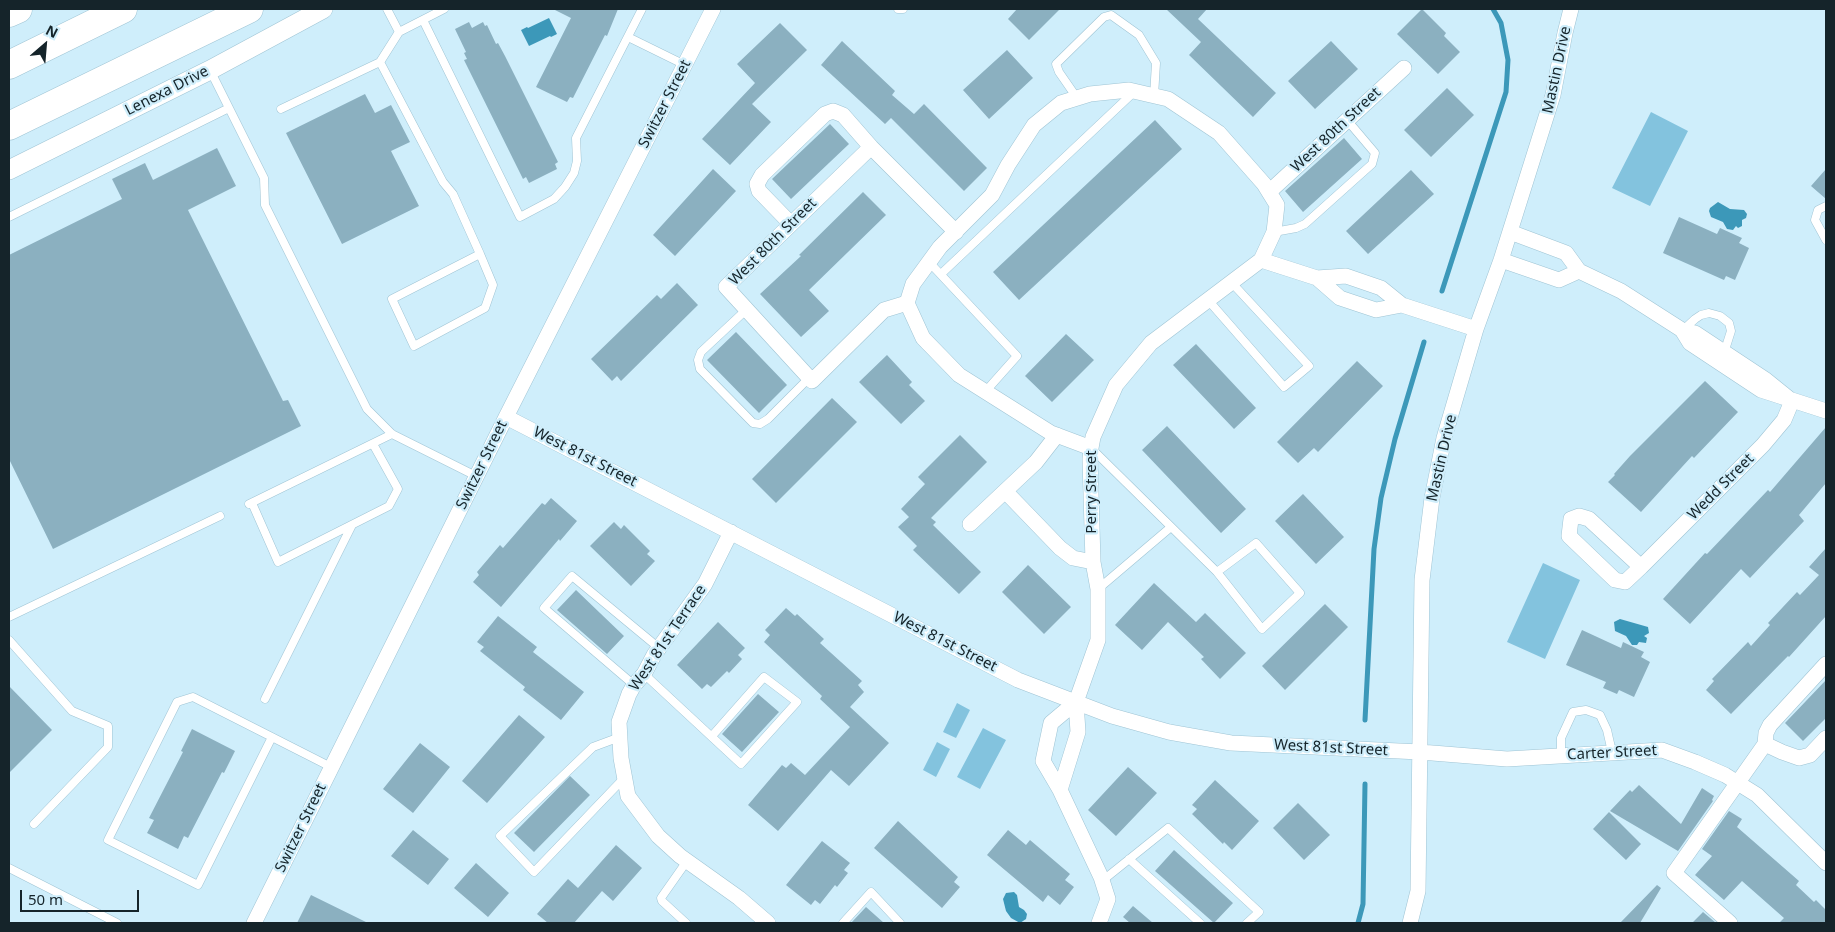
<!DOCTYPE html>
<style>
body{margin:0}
#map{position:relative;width:1835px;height:932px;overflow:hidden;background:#cfeefb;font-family:"Noto Sans",sans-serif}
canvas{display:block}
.frame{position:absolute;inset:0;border:10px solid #15242a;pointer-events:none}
.north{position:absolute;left:20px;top:20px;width:50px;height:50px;-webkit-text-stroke:4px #cfeefb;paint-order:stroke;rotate:27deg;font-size:14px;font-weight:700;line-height:20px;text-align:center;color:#15242a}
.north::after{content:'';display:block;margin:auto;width:18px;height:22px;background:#15242a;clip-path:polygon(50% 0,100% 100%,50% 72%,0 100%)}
.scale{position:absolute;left:20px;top:890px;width:119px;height:22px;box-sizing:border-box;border:2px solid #15242a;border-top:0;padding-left:6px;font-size:15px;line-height:18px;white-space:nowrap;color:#15242a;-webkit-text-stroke:4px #cfeefb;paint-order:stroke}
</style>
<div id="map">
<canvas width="1835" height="932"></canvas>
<div class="frame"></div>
<div class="north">N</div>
<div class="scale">50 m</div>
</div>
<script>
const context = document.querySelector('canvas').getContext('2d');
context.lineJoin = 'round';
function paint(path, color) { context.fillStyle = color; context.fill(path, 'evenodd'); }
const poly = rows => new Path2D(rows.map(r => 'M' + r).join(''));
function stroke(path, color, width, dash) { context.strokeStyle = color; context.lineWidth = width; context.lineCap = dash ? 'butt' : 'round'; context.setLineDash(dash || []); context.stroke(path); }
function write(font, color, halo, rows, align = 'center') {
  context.font = font + ' "Noto Sans",sans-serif'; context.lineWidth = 4.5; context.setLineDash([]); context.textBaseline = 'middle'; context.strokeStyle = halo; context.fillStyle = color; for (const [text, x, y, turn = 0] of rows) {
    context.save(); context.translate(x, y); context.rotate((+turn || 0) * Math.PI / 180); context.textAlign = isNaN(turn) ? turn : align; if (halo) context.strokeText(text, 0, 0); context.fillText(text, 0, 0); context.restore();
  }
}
const green = poly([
 [1651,112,1688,131,1650,206,1612,188],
 [1543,563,1580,580,1545,659,1507,642],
 [957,703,970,710,956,738,943,732],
 [983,728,1006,740,980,789,957,777],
 [937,742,950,749,936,777,923,770]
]);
const water = poly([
 [549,18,557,34,551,37,550,36,529,46,521,30,527,27,528,28],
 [1718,202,1730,209,1744,210,1747,214,1746,218,1742,220,1742,226,1738,228,1736,226,1733,230,1727,229,1723,222,1711,217,1709,211,1710,208],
 [1620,619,1648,627,1649,633,1644,636,1647,638,1646,643,1639,642,1637,645,1632,645,1626,636,1615,631,1614,622],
 [1014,892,1017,895,1019,907,1024,910,1027,914,1026,919,1020,923,1011,918,1006,911,1003,899,1006,893]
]);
const stream = poly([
 [1442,291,1506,92,1508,60,1501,23,1493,9],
 [1365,720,1374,549,1381,498,1395,439,1424,342],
 [1358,923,1363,904,1365,784]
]);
const building = poly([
 [553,9,618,9,607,36,605,35,573,98,570,97,567,102,536,87,571,18],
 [1017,9,1060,9,1029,40,1008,19],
 [1166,9,1207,9,1198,19,1276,93,1253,117,1189,55,1201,42],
 [1422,9,1446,33,1444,36,1460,52,1438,74,1397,34],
 [469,22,472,28,483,22,485,26,487,25,496,44,498,43,505,56,558,162,555,164,557,169,529,183,526,177,523,179,464,60,467,59,464,53,466,52,455,29],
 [780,23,807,50,752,104,771,122,730,165,702,139,755,83,737,64],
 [842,41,895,91,892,95,914,114,924,104,987,168,964,191,891,118,885,124,821,65],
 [1331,41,1358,69,1315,109,1288,81],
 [1007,50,1033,78,989,119,963,90],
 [1447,88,1474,115,1431,157,1404,130],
 [365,94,375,113,391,105,410,142,391,151,419,206,342,244,286,133],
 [1155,120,1182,149,1019,300,993,272],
 [830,124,849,144,791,199,772,179],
 [1344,138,1362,159,1303,212,1285,191],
 [217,148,236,186,188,210,283,401,288,400,301,426,53,549,9,459,9,255,122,199,112,179,145,163,153,180],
 [713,169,736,191,675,256,653,235],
 [1826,169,1826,199,1811,186],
 [1411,170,1434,194,1368,254,1346,231],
 [863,192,886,215,809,290,829,311,801,337,760,294,801,256,799,255],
 [1679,217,1717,234,1720,228,1742,238,1739,243,1749,248,1735,280,1726,276,1724,280,1663,253],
 [677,283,698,305,621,381,617,376,612,381,591,359,657,295,661,299],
 [736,332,787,385,759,413,707,360],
 [1066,334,1094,360,1052,402,1025,376],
 [1196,344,1256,408,1234,429,1173,365],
 [887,355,912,382,909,385,925,401,901,424,859,382],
 [1357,361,1383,386,1318,452,1314,448,1298,463,1277,442],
 [1705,381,1738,412,1694,458,1692,456,1641,512,1608,482,1615,475,1614,474,1630,456],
 [832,398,857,422,776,503,752,479],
 [1167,426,1246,509,1221,533,1142,450],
 [1826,427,1826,483,1799,515,1804,521,1750,578,1741,569,1690,624,1663,599,1705,553,1707,554,1768,490,1770,492],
 [960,435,987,462,931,518,936,522,933,525,981,572,959,594,913,550,917,546,898,527,909,517,901,509,925,484,918,477],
 [1303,494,1344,537,1316,564,1275,521],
 [551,498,577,521,560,541,559,539,501,607,473,582,479,575,477,572,500,545,503,548,542,503,545,505],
 [614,522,621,529,624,525,650,551,647,554,655,561,631,586,590,546],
 [1826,548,1826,616,1789,657,1788,656,1731,714,1706,690,1714,681,1712,679,1748,642,1751,646,1770,625,1768,623,1797,592,1800,595,1819,575,1809,567],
 [1028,565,1071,607,1044,634,1002,592],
 [1154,583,1196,622,1205,613,1246,653,1220,679,1201,659,1204,657,1168,622,1142,650,1115,625],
 [576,590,624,636,607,654,557,610],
 [1325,604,1348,627,1285,690,1262,666],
 [786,608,795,616,797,614,824,639,820,643,862,681,858,685,864,692,850,707,889,743,849,786,831,770,778,831,748,805,782,765,786,768,791,763,805,775,850,727,820,699,822,696,764,642,770,635,765,630],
 [498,616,537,647,533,652,584,692,561,720,523,690,525,687,480,651,484,647,477,642],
 [718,622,745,648,738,655,742,659,729,673,727,671,711,687,707,684,702,689,677,665],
 [1582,630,1621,648,1623,642,1644,652,1641,657,1650,662,1634,697,1619,690,1617,694,1603,688,1606,682,1566,665],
 [1826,680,1826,718,1803,741,1785,723],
 [9,686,52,730,9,773],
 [758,694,779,712,742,752,722,734],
 [519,715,545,737,487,803,462,781],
 [192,729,235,751,224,773,222,772,188,838,184,836,178,849,147,833,154,820,149,818,183,752,181,751],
 [420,743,450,767,413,813,383,789],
 [1128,767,1157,793,1116,836,1088,810],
 [570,776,590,795,534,852,514,833],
 [1215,780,1259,821,1232,850,1224,842,1223,844,1192,814,1197,809,1192,805],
 [1639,785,1681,824,1702,788,1714,796,1712,800,1713,801,1678,851,1610,811,1630,790,1632,792],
 [1298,803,1330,835,1304,860,1273,828],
 [1729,811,1742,819,1737,827,1799,881,1796,885,1814,902,1816,900,1826,910,1826,923,1779,923,1784,918,1742,881,1724,900,1695,875,1712,856,1702,849],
 [1609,812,1641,844,1626,860,1593,829],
 [898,821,958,877,954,882,960,887,942,908,874,848],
 [413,830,449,859,428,885,391,856],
 [1008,830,1026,845,1030,840,1070,874,1065,880,1074,887,1060,905,1048,895,1043,902,987,855],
 [822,841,850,863,844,870,848,873,837,887,835,885,820,904,815,900,811,905,786,885],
 [616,845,642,868,613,901,602,891,574,923,548,923,537,914,568,879,578,888],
 [1174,850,1233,903,1214,923,1155,871],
 [476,863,509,893,488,917,454,888],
 [1657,885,1661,888,1640,923,1620,923],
 [311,895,368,923,297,923],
 [1133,906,1153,923,1130,923,1123,917],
 [866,907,884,923,851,923],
 [1703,912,1716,923,1692,923]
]);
const service = poly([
 [387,9,399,32,444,9],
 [898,9,903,9],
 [423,20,520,217,554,199,565,187,574,173,577,161,576,138,642,9],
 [628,37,685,65],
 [380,62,443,182,453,194,480,254,493,285,485,308,414,346,392,299,480,254],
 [210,70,264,178,265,205,367,409,392,434,476,476],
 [1077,98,1059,72,1056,64,1104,17,1111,15,1139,35,1156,63,1154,96],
 [281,109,380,62,399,32],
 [1826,206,1818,210,1815,220,1826,240],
 [9,217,229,108],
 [1274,232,1296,228,1305,224,1372,164,1375,153,1347,120],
 [929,262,1017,356,985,392],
 [941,274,1134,92],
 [1208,300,1284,387,1309,366,1232,283],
 [746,310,701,352,698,360,700,369,753,423,760,424,768,419,809,378],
 [1683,330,1695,319,1701,315,1709,313,1720,316,1729,323,1731,331,1724,353],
 [1091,448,1217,572,1256,543,1300,593,1262,629,1217,572],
 [252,503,278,562,389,506,398,489,373,444],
 [249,504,392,434],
 [1098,589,1171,527],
 [9,617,220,516],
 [9,640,72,711,108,726,108,747,34,824],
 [644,674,741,764,797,702,764,677,712,736],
 [634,685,544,608,572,576,659,648],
 [265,699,352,525],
 [272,737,198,885,108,840,177,702,193,697,331,767],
 [620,737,593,747,500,836,534,872,625,777],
 [1561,755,1561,738,1573,712,1586,710,1600,715,1607,730,1612,752],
 [1129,859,1200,923],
 [9,868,117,923],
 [1102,881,1168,828,1259,912,1247,923],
 [686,923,662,901,661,898,687,861],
 [843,923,871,892,900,923]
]);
const minor = poly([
 [1269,192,1404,68],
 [791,224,759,191,757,184,762,175,825,114,833,111,843,115,871,147],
 [1510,232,1566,253,1579,271,1621,291,1682,330,1695,333,1766,380,1792,401],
 [1261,260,1317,278,1346,276,1381,288,1402,305,1476,329],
 [1501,260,1559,280,1579,271],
 [1317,278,1340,298,1376,310,1402,305],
 [907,303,884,310,812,381,726,287,871,147,956,232],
 [1682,330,1690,343,1761,390,1826,411],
 [506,417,1018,680,1112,716,1169,732,1231,743,1420,752,1507,759,1662,750,1695,762,1725,775,1757,795,1826,863],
 [1005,491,1060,548,1073,558,1093,562],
 [970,524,1036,462,1057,435],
 [731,532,705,584,654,655,644,674,634,685,629,694,619,722,621,758,628,796,658,836,680,856,739,898,768,923],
 [1641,567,1589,519,1579,516,1571,519,1569,536,1615,580,1625,582,1641,567,1763,445,1784,420,1792,401],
 [1076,702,1051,723,1043,761,1060,790,1101,877,1108,899,1099,923],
 [1765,744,1782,752,1799,758,1810,755,1826,738],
 [1060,790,1078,732,1076,702,1098,640,1098,589,1093,562,1090,459,1091,448,1093,437,1116,385,1151,343,1261,260,1274,232,1277,205,1264,184,1219,133,1168,99,1129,90,1090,94,1061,103,1034,125,1008,165,992,195,940,247,913,284,907,303,923,338,959,375,1051,433,1091,448],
 [254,923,506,417,713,9],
 [1410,923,1418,891,1422,580,1432,498,1444,438,1476,329,1501,260,1553,95,1565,33,1571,9],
 [1730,923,1674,873,1765,744,1766,733,1770,725,1826,664]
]);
const tertiary = poly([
 [9,170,210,70,323,9]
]);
const motorway = poly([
 [9,13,18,9],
 [9,65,123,9],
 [9,126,249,9]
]);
const streetNames = [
 ["Mastin Drive",1557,70,-78],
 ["Lenexa Drive",167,91,-27],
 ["Switzer Street",665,104,-63],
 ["West 80th Street",1336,130,-43],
 ["West 80th Street",773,242,-45],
 ["West 81st Street",585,457,27],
 ["Mastin Drive",1442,458,-77],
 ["Switzer Street",482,465,-64],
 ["Wedd Street",1721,487,-45],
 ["Perry Street",1092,492,-90],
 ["West 81st Terrace",668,638,-56],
 ["West 81st Street",945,642,27],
 ["West 81st Street",1331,748,3],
 ["Carter Street",1612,753,-3],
 ["Switzer Street",301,828,-64]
];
paint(green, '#83c3de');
paint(water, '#3c98b9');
stroke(stream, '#3c98b9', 5);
paint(building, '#8bb0c0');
stroke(service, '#9fc4d4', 9);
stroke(minor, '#9fc4d4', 16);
stroke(tertiary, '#9fc4d4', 20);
stroke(motorway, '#9fc4d4', 29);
stroke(service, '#fff', 8);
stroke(minor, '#fff', 15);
stroke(tertiary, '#fff', 19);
stroke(motorway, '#fff', 28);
write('15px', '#15242a', '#cfeefb', streetNames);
</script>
